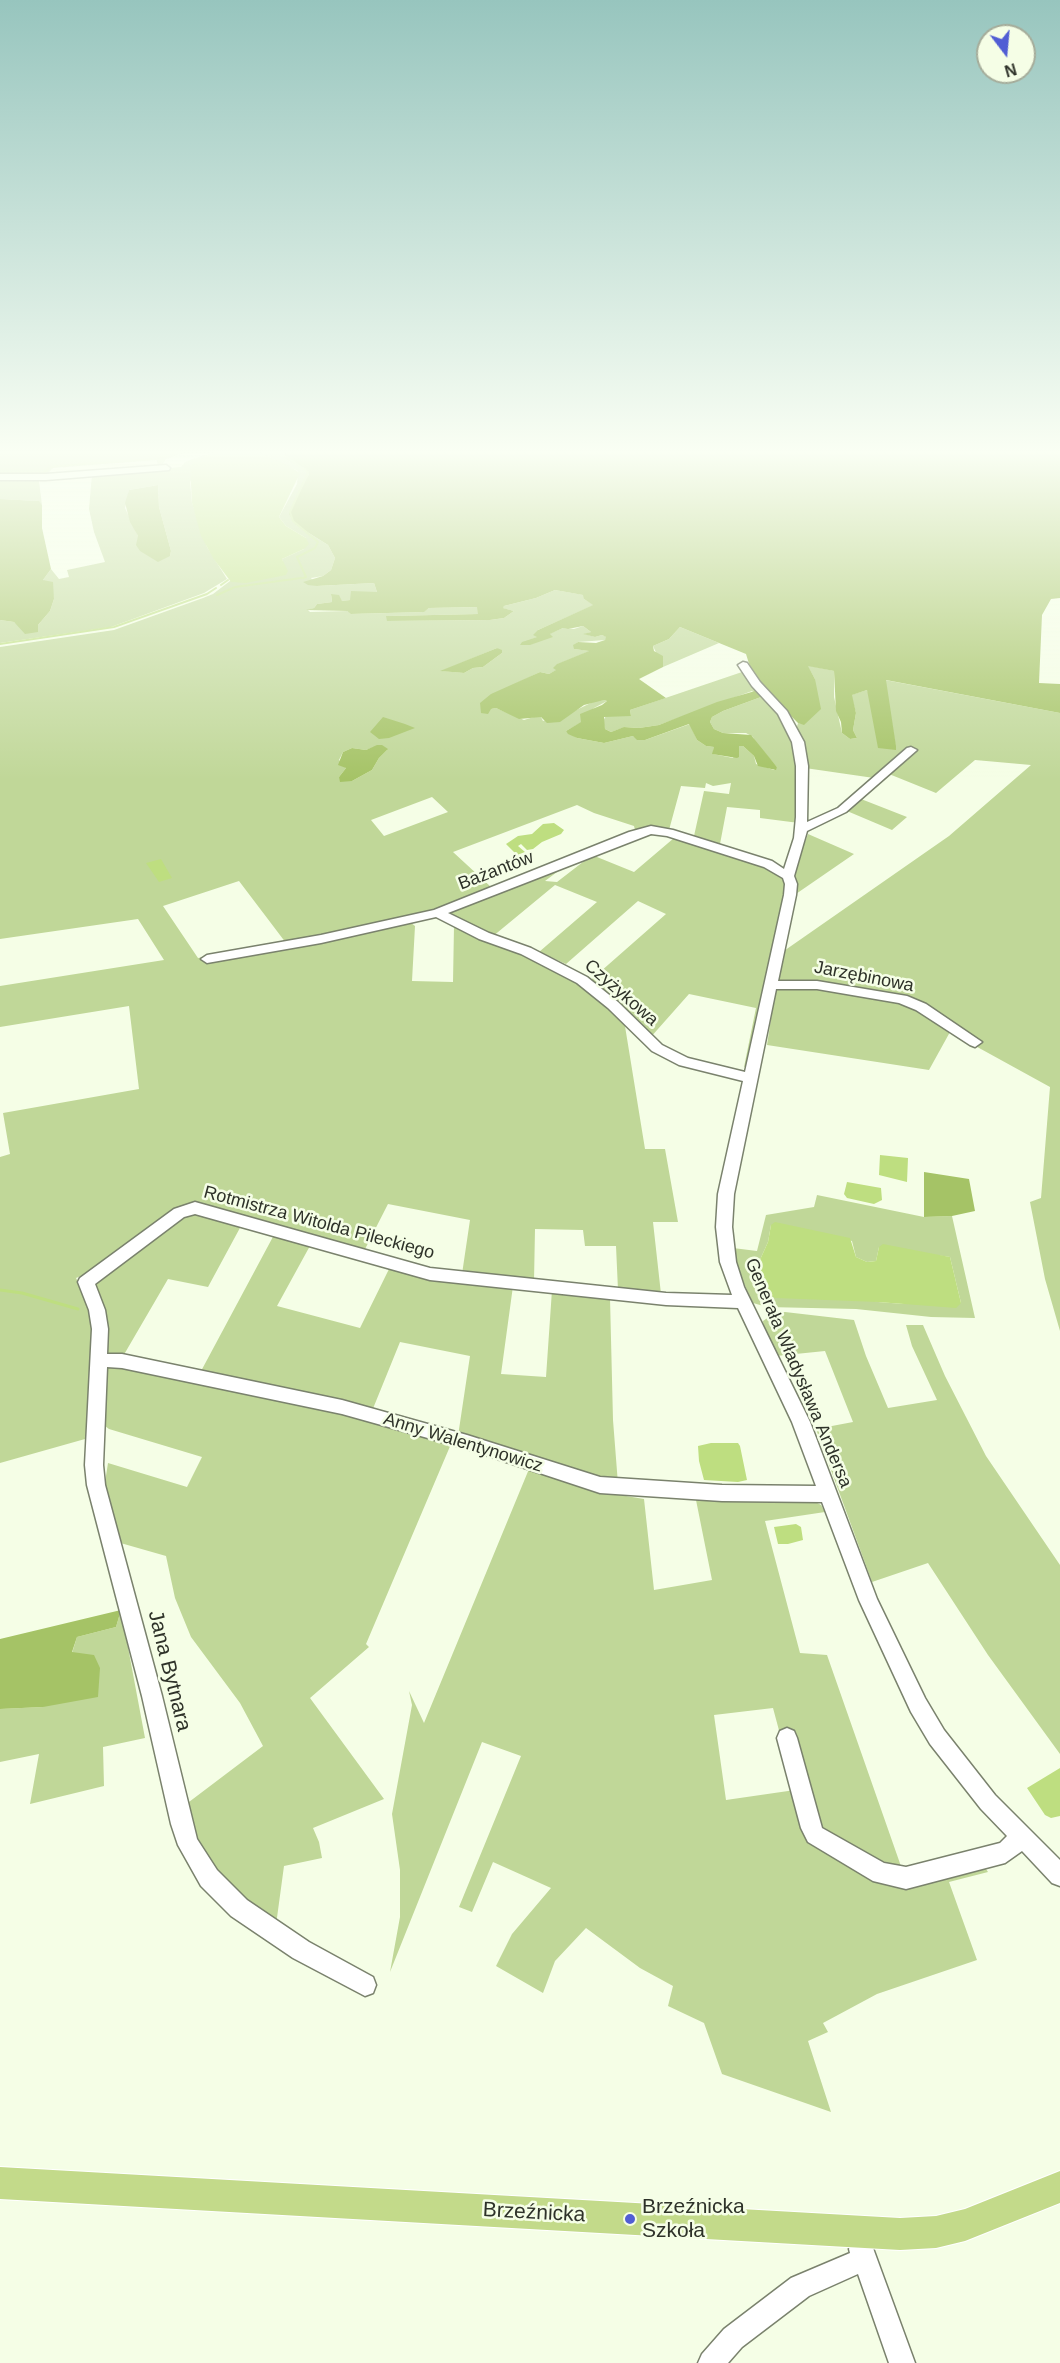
<!DOCTYPE html>
<meta charset="utf-8">
<style>
body{margin:0}
#map{position:relative;width:1060px;height:2363px;overflow:hidden;background:#f5fee6;font-family:Arial,sans-serif}
canvas{display:block}
.north{position:absolute;left:976px;top:24px;width:60px;height:60px;box-sizing:border-box;background:#f5fee6;border:2px solid #a5ac9a;border-radius:50%;rotate:164deg;font-size:16px;font-weight:700;line-height:24px;text-align:center;color:#2e3229}
.north::after{content:'';display:block;margin:auto;width:21px;height:27px;background:#515ed4;clip-path:polygon(50% 0,100% 100%,50% 72%,0 100%)}
</style>
<div id="map">
<canvas width="1060" height="2363"></canvas>
<div class="north">N</div>
</div>
<script>
const context = document.querySelector('canvas').getContext('2d');
context.lineJoin = 'round';
function paint(path, color) { context.fillStyle = color; context.fill(path, 'evenodd'); }
const poly = rows => new Path2D(rows.map(r => 'M' + r).join(''));
function stroke(path, color, width, dash) { context.strokeStyle = color; context.lineWidth = width; context.lineCap = dash ? 'butt' : 'round'; context.setLineDash(dash || []); context.stroke(path); }
function write(font, color, halo, rows, align = 'center') {
  context.font = font + ' Arial,sans-serif'; context.lineWidth = 5; context.setLineDash([]); context.textBaseline = 'middle'; context.strokeStyle = halo; context.fillStyle = color; for (const [text, x, y, turn = 0] of rows) {
    context.save(); context.translate(x, y); context.rotate((+turn || 0) * Math.PI / 180); context.textAlign = isNaN(turn) ? turn : align; if (halo) context.strokeText(text, 0, 0); context.fillText(text, 0, 0); context.restore();
  }
}
const green = poly([
 [0,449,286,449,285,459,307,469,309,474,296,525,328,545,335,558,331,570,323,576,311,578,317,586,374,583,377,592,363,592,351,600,342,601,331,595,332,602,317,604,314,608,308,610,310,612,347,611,352,614,423,612,429,608,478,607,478,614,389,616,387,621,490,620,504,618,514,611,502,608,504,606,536,598,555,590,584,595,584,599,594,605,538,630,538,637,522,642,549,634,563,628,574,629,583,626,591,632,585,634,595,637,602,635,607,637,605,640,578,642,574,645,574,649,590,651,558,664,557,670,549,674,540,672,513,685,491,709,496,708,524,720,537,716,541,717,543,721,570,713,595,701,604,700,607,701,594,708,582,722,566,731,577,738,604,743,633,736,645,740,690,724,697,740,706,746,714,747,713,754,733,758,739,746,743,746,754,756,756,764,774,770,777,767,755,742,753,737,746,733,723,733,714,729,710,722,712,717,723,711,761,697,752,691,659,725,639,728,625,727,611,732,605,729,603,721,606,716,631,716,630,710,742,672,778,711,796,744,799,823,760,818,760,810,727,807,720,844,694,836,704,791,729,794,731,783,713,786,706,783,705,788,681,786,669,830,635,830,634,826,594,813,577,805,453,852,491,887,490,889,453,905,406,919,415,926,412,981,453,982,454,926,521,952,572,977,624,1020,645,1149,665,1149,678,1222,653,1222,661,1294,618,1290,616,1246,585,1246,583,1230,535,1229,534,1281,462,1274,470,1220,388,1204,363,1253,196,1206,86,1274,76,1278,96,1319,92,1425,85,1439,0,1463,0,1157,10,1154,3,1113,139,1089,129,1006,0,1027,0,986,164,960,138,919,0,939,0,647,114,630,203,598,213,594,230,581,283,562,282,559,304,549,306,538,286,526,279,517,297,484,298,471,259,452,230,449,215,452,211,450,202,453,194,449,166,459,161,467,158,467,157,460,53,468,45,476,0,476],
 [497,648,502,653,483,667,473,668,464,673,442,671],
 [374,747,387,750,379,758,372,770,352,781,339,777,346,768,339,760,343,752,352,748,366,750],
 [432,797,448,812,384,836,371,820],
 [239,881,286,943,198,958,163,906],
 [204,455,207,456,190,482,192,503,207,547,227,579,204,593,111,627,0,643,0,620,14,622,22,628,38,632,38,625,50,611,54,599,52,591,43,580,51,569,59,579,69,577,67,570,105,562,94,532,89,509,92,474,181,467,185,462],
 [158,485,159,507,171,551,170,556,138,536,125,508,129,490],
 [0,479,42,480,39,481,42,505,38,501,0,499],
 [680,627,719,643,663,667,653,646,669,639],
 [807,665,834,671,834,697,842,733,850,739,857,738,853,730,856,713,851,695,867,690,896,749,885,680,1060,713,1060,1331,1045,1279,1030,1202,1041,1198,1050,1087,950,1032,929,1070,767,1045,781,953,949,836,1031,765,975,760,936,793,889,774,874,778,805,768,796,730,798,723,804,724,815,679],
 [861,799,907,817,892,830,847,811],
 [808,834,854,854,793,896,792,877],
 [674,838,781,873,789,887,747,1066,744,1067,756,1008,689,994,650,1038,592,982,592,979,666,914,638,901,566,964,539,952,597,902,555,885,492,937,449,913,561,869,545,881,557,882,592,855,634,872],
 [817,1195,924,1217,952,1216,975,1318,931,1317,856,1309,767,1307,753,1303,735,1264,733,1248,757,1251,766,1215,814,1207],
 [771,1225,852,1241,856,1257,867,1262,876,1261,879,1247,950,1257,961,1303,904,1304,878,1302,759,1262,768,1242],
 [198,1211,241,1226,208,1287,168,1279,122,1358,106,1354,93,1287,94,1280,182,1214],
 [275,1233,311,1244,277,1306,360,1328,390,1267,513,1286,501,1374,546,1377,552,1290,610,1298,613,1420,618,1484,458,1436,470,1356,400,1342,372,1411,200,1373],
 [785,1312,854,1320,866,1356,888,1408,937,1400,912,1346,906,1325,923,1325,945,1376,986,1456,1060,1565,1060,1754,988,1655,928,1563,872,1582,816,1429,853,1422,825,1351,776,1356,764,1331,763,1321,773,1314],
 [112,1364,281,1397,451,1444,366,1644,369,1647,310,1698,384,1799,313,1828,319,1842,322,1858,284,1866,276,1925,251,1909,201,1855,185,1805,263,1746,240,1703,191,1637,175,1598,166,1556,117,1542,103,1495,108,1463,187,1487,202,1457,109,1429,101,1423,105,1370],
 [529,1469,620,1495,644,1499,654,1590,712,1580,696,1500,760,1497,812,1500,821,1505,825,1512,765,1521,800,1653,827,1655,903,1872,984,1866,988,1872,949,1882,977,1960,877,1994,823,2023,828,2032,808,2041,831,2112,722,2074,704,2023,668,2006,673,1986,640,1968,586,1928,555,1961,543,1993,496,1966,512,1934,551,1888,493,1862,472,1912,459,1907,521,1756,482,1742,390,1972,400,1917,400,1870,392,1814,412,1705,409,1691,424,1723],
 [773,1708,795,1790,726,1800,714,1715],
 [121,1610,145,1738,103,1747,104,1786,30,1804,39,1754,0,1762,0,1709,43,1707,72,1653,77,1637,116,1627]
]);
const forest = poly([
 [286,449,1060,449,1060,598,1051,599,1042,615,1039,683,1060,684,1060,713,886,680,896,746,896,750,878,748,867,690,852,695,856,713,853,730,857,738,850,739,842,733,841,722,836,711,834,671,808,666,815,679,821,709,804,725,798,723,761,686,750,667,746,654,680,627,669,639,653,646,654,651,663,656,663,667,639,679,666,698,630,710,631,716,604,717,605,729,611,732,624,727,639,728,659,725,717,702,755,691,761,697,723,711,712,717,710,722,714,729,723,733,751,735,777,767,776,770,758,766,754,756,743,746,739,746,739,757,737,758,712,754,714,747,706,746,697,740,689,724,645,740,637,740,633,736,604,743,577,738,568,734,566,731,581,722,580,714,602,705,607,701,604,700,584,705,560,722,547,723,541,717,519,719,496,708,491,709,488,714,481,713,480,703,491,694,540,672,549,674,556,670,553,668,557,664,589,651,574,649,573,645,578,642,596,643,605,640,606,637,602,635,595,637,583,634,591,632,583,626,568,629,563,628,550,634,553,637,530,645,520,645,522,642,537,637,533,635,538,630,593,605,584,599,583,595,555,590,536,598,504,606,503,608,514,611,504,618,490,620,387,621,386,616,389,616,478,614,477,607,429,608,424,612,351,614,347,611,306,610,314,608,317,604,332,602,331,594,339,595,342,601,350,600,351,591,377,592,374,583,317,586,308,585,303,582,323,576,331,570,335,558,328,545,296,525,289,514,309,474,306,469,285,459],
 [158,485,159,507,171,551,170,556,158,562,140,551,136,545,138,536,130,522,125,503,129,490],
 [0,499,39,501,42,505,42,528,51,569,43,580,53,582,54,599,50,611,38,625,38,632,25,634,14,622,0,620],
 [497,648,502,650,502,653,483,667,473,668,464,673,440,671],
 [383,717,405,724,415,728,389,738,379,739,370,732],
 [377,745,382,745,388,749,379,758,372,770,352,781,340,782,339,777,346,768,338,765,343,752,352,748,366,750],
 [924,1172,969,1179,975,1211,952,1216,924,1217],
 [121,1610,116,1627,77,1637,72,1652,94,1655,100,1668,98,1697,43,1707,0,1709,0,1639]
]);
const water = poly([
 [230,449,259,452,289,466,300,473,279,517,286,526,306,538,309,544,304,549,282,559,288,571,286,575,246,583,231,582,213,558,201,536,192,503,190,466,196,460,213,453],
 [554,823,564,830,561,834,542,842,533,849,527,850,521,844,518,846,525,852,517,855,506,844,518,836,532,834,543,824],
 [161,859,172,878,159,882,146,863],
 [880,1155,908,1158,907,1182,879,1175],
 [847,1182,881,1188,882,1200,874,1204,847,1198,844,1194],
 [775,1222,850,1238,856,1257,867,1262,876,1261,879,1247,883,1244,950,1257,961,1303,956,1308,878,1302,775,1298,768,1293,759,1262,768,1242,771,1225],
 [711,1443,738,1443,740,1446,747,1480,738,1482,704,1480,699,1461,698,1446],
 [796,1524,801,1527,803,1540,788,1544,778,1544,774,1527],
 [1060,1768,1060,1816,1051,1818,1045,1815,1027,1788]
]);
const streamFar1 = poly([
 [267,449,288,458,308,472,290,512,293,521,318,542,315,548,297,557,306,577,303,578],
 [156,459,186,449],
 [41,475,50,467,56,466,151,459],
 [221,585,228,580],
 [217,595,235,587,301,578],
 [0,644,114,627,207,594,216,588]
]);
const stream = poly([
 [0,1290,22,1293,78,1309]
]);
const minor = poly([
 [166,465,170,468,169,470,46,480,0,480,0,474,46,474,166,465],
 [743,662,747,663,760,682,787,711,804,742,808,766,807,822,838,808,907,748,911,747,917,750,846,812,807,831,794,876,797,884,796,895,778,981,817,981,907,996,926,1004,982,1042,975,1047,970,1045,916,1010,899,1003,817,989,776,989,734,1194,732,1227,736,1262,744,1287,810,1422,877,1599,925,1698,944,1730,995,1795,1060,1860,1060,1886,1052,1883,1022,1851,1005,1863,906,1889,873,1881,808,1842,801,1828,777,1738,780,1731,787,1728,794,1731,797,1738,822,1828,884,1863,906,1867,1000,1843,1007,1836,981,1809,930,1744,911,1712,859,1600,822,1502,722,1501,600,1493,467,1449,342,1414,122,1368,107,1367,103,1465,105,1485,162,1696,197,1839,217,1870,247,1900,309,1942,373,1977,376,1985,373,1993,365,1996,293,1958,231,1916,201,1886,178,1845,171,1824,142,1696,87,1485,85,1465,92,1329,89,1310,78,1282,80,1278,174,1209,195,1202,430,1268,666,1293,732,1295,720,1262,716,1227,718,1194,743,1081,679,1065,652,1051,608,1008,577,983,521,954,479,939,436,917,321,943,207,963,201,959,207,955,321,935,434,910,629,832,651,826,673,830,772,861,784,869,794,838,796,817,796,766,792,742,778,714,752,686,738,665,743,662],
 [651,834,667,836,764,867,783,878,785,884,784,895,745,1072,688,1058,662,1045,618,1002,587,977,531,948,489,933,448,913,651,834],
 [195,1214,430,1280,666,1305,738,1308,792,1422,816,1486,722,1485,600,1477,467,1435,342,1400,122,1354,107,1354,108,1329,105,1310,95,1284,184,1217,195,1214],
 [861,2237,870,2240,915,2363,889,2363,858,2274,809,2296,742,2347,728,2363,698,2363,702,2354,724,2329,791,2278,850,2253,849,2249,852,2240,861,2237]
]);
const major = poly([
 [0,2167,900,2218,936,2216,965,2209,1060,2171,1060,2203,965,2241,936,2248,900,2250,0,2199,0,2167]
]);
const markers = [
 [630,2219,6,"#515ed4"]
];
const streetNames = [
 ["Bażantów",496,871,-21],
 ["Jarzębinowa",864,977,11],
 ["Czyżykowa",621,993,41],
 ["Rotmistrza Witolda Pileckiego",319,1223,15],
 ["Generała Władysława Andersa",798,1373,67],
 ["Anny Walentynowicz",463,1443,17]
];
const nearStreetnames = [
 ["Jana Bytnara",169,1671,76],
 ["Brzeźnicka",534,2213,3]
];
const nearPoinames = [
 ["Brzeźnicka",642,2207],
 ["Szkoła",642,2231]
];
paint(green, '#c0d798');
paint(forest, '#a5c366');
paint(water, '#bede80');
stroke(streamFar1, '#bede80', 2);
stroke(stream, '#bede80', 3);
stroke(minor, '#7a826d', 3);
stroke(major, '#fff', 2);
paint(minor, '#fff');
paint(major, '#c3da8a');
const sky = context.createLinearGradient(0, 0, 0, 780);
sky.addColorStop(0, '#97c5be');
sky.addColorStop(0.58, '#fafff4');
sky.addColorStop(1, '#fafff400');
context.fillStyle = sky;
context.fillRect(0, 0, 1060, 780);
for (const [x, y, r, color] of markers) { const dot = new Path2D(); dot.arc(x, y, r, 0, 2 * Math.PI); context.fillStyle = color; context.fill(dot); stroke(dot, '#f5fee6', 2); }
write('18px', '#2e3229', '#f5fee6', streetNames);
write('21px', '#2e3229', '#f5fee6', nearStreetnames);
write('21px', '#2e3229', '#f5fee6', nearPoinames, 'left');
</script>
